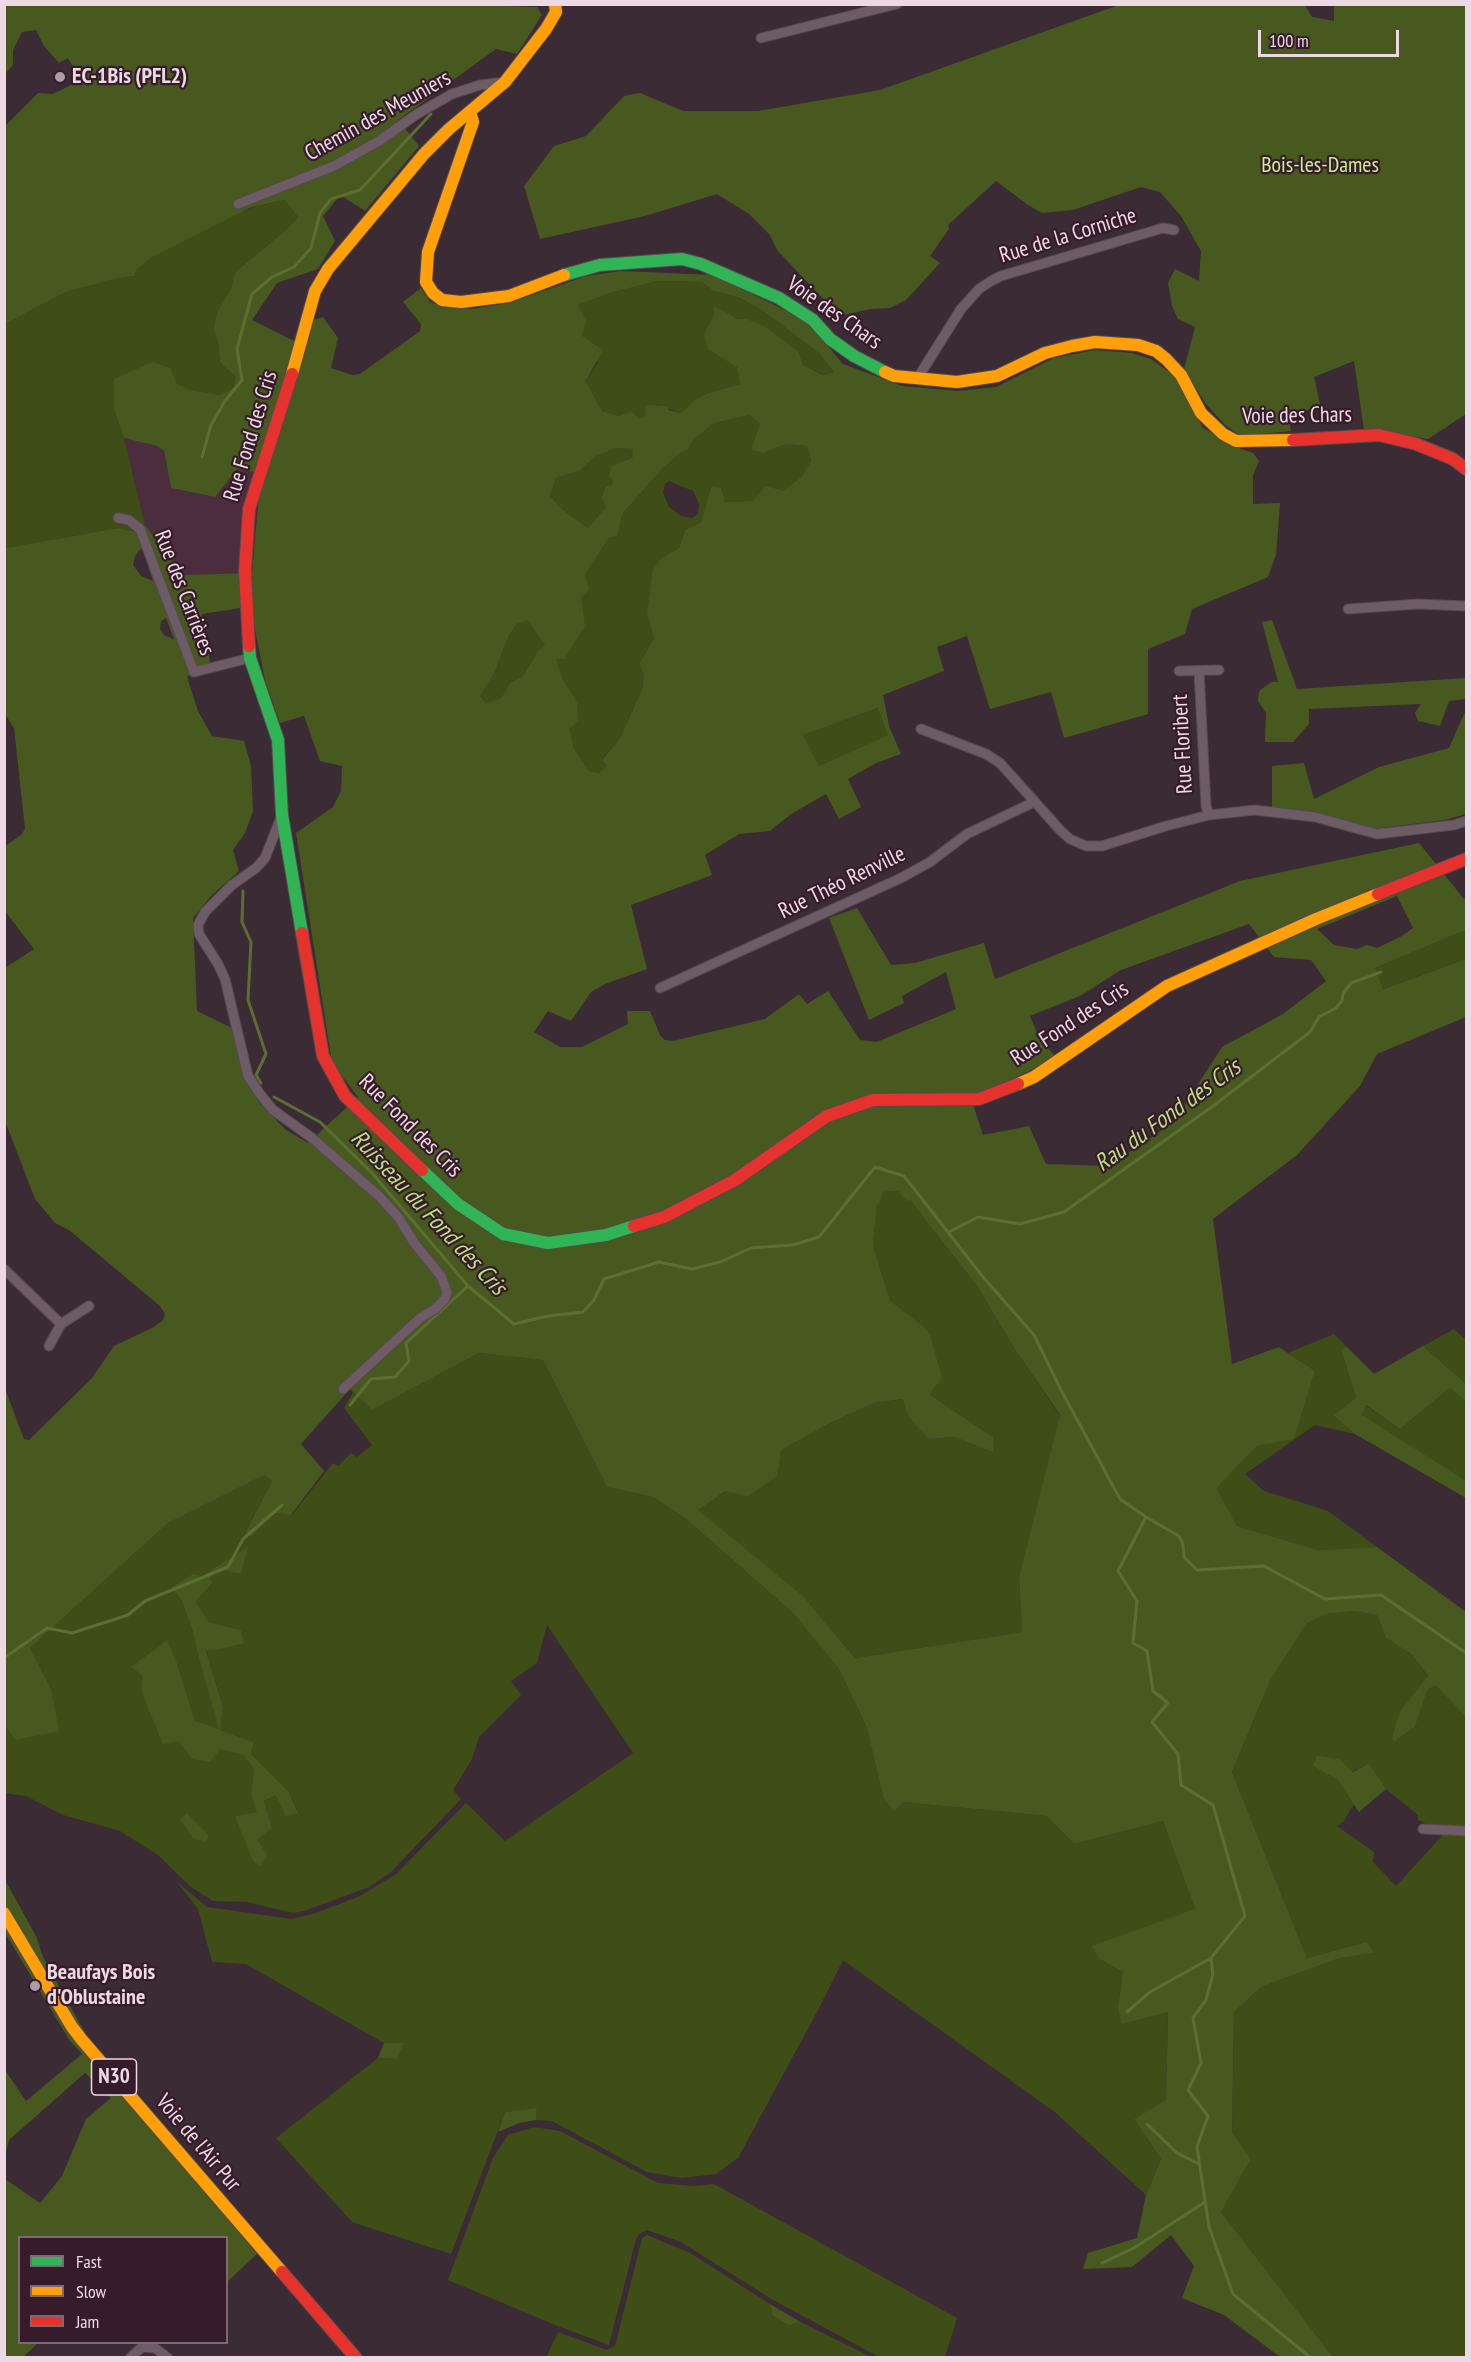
<!DOCTYPE html>
<meta charset="utf-8">
<style>
body{margin:0}
#map{position:relative;width:1471px;height:2362px;overflow:hidden;background:#3b2b34;font-family:"PT Sans Narrow",sans-serif}
canvas{display:block}
.frame{position:absolute;inset:0;border:6px solid #ecd9e3;pointer-events:none}
.legend{position:absolute;left:18px;top:2236px;width:210px;height:108px;box-sizing:border-box;background:#361c2b;border:2px solid #7f6875;margin:0;padding:8px 10px;list-style:none;font-size:18px;color:#ecd9e3}
.legend li{display:flex;align-items:center;gap:12px;height:30px}
.legend b{width:30px;border:2px solid #7f6875}
.scale{position:absolute;left:1258px;top:30px;width:141px;height:27px;box-sizing:border-box;border:3px solid #ecd9e3;border-top:0;padding-left:8px;font-size:18px;line-height:21px;white-space:nowrap;color:#ecd9e3;-webkit-text-stroke:4px #361c2b;paint-order:stroke}
</style>
<div id="map">
<canvas width="1471" height="2362"></canvas>
<div class="frame"></div>
<ul class="legend">
<li><b style="height:8px;background:#30b455"></b>Fast</li>
<li><b style="height:8px;background:#ff9f0a"></b>Slow</li>
<li><b style="height:8px;background:#e5322d"></b>Jam</li>
</ul>
<div class="scale">100 m</div>
</div>
<script>
const context = document.querySelector('canvas').getContext('2d');
context.lineJoin = 'round';
function paint(path, color) { context.fillStyle = color; context.fill(path, 'evenodd'); }
const poly = rows => new Path2D(rows.map(r => 'M' + r).join(''));
function stroke(path, color, width, dash) { context.strokeStyle = color; context.lineWidth = width; context.lineCap = dash ? 'butt' : 'round'; context.setLineDash(dash || []); context.stroke(path); }
function write(font, color, halo, rows, align = 'center') {
  context.font = font + ' "PT Sans Narrow",sans-serif'; context.lineWidth = 4.5; context.setLineDash([]); context.textBaseline = 'middle'; context.strokeStyle = halo; context.fillStyle = color; for (const [text, x, y, turn = 0] of rows) {
    context.save(); context.translate(x, y); context.rotate((+turn || 0) * Math.PI / 180); context.textAlign = isNaN(turn) ? turn : align; if (halo) context.strokeText(text, 0, 0); context.fillText(text, 0, 0); context.restore();
  }
}
const built = poly([
 [124,438,157,446,164,452,171,488,215,497,237,469,261,472,253,574,183,575,145,525]
]);
const green = poly([
 [285,200,298,217,286,230,235,272,231,289,218,310,213,327,218,342,220,362,236,377,233,388,220,395,190,390,176,384,114,411,124,438,145,525,136,532,118,528,5,548,5,324,66,292,114,279,135,276,136,270,149,259,243,210],
 [658,281,702,282,713,291,738,297,762,310,819,353,834,372,824,375,803,365,799,352,783,341,747,319,738,319,714,307,714,314,704,334,737,367,740,384,708,393,696,399,681,413,658,405,650,407,645,416,639,420,632,411,619,416,602,411,586,381,598,362,582,336,578,305,610,293],
 [750,415,760,424,752,450,763,453,787,444,807,446,811,461,801,477,783,492,753,501,725,502,711,488,701,522,685,530,679,548,661,558,647,614,654,638,639,664,644,675,642,689,620,738,602,759,608,766,599,773,589,771,574,749,570,729,577,702,563,679,556,659,580,598,585,574,609,538,618,536,622,514,663,468,682,452,688,450,693,440,714,423],
 [669,481,693,491,699,504,698,514,692,518,681,516,669,507,663,493,665,484],
 [615,448,633,449,633,457,625,460,609,476,613,480,611,485,606,486,601,497,606,507,588,528,563,510,550,496,556,478,579,471,596,455],
 [528,619,545,645,537,652,523,676,510,683,501,698,486,703,480,696,495,672,509,635,517,624],
 [879,708,889,735,819,766,802,735],
 [1466,930,1466,959,1382,989,1375,968],
 [898,1191,907,1200,910,1200,977,1286,1014,1348,1060,1416,1019,1577,1022,1632,855,1658,803,1596,697,1510,727,1491,778,1475,781,1450,830,1423,874,1403,904,1399,929,1439,955,1437,994,1453,993,1437,929,1394,890,1302,873,1245,877,1203,880,1203,883,1192],
 [1454,1329,1466,1340,1466,1384,1423,1346],
 [1334,1334,1346,1346,1341,1350,1356,1398,1333,1415,1355,1434,1315,1425,1245,1474,1264,1491,1328,1511,1377,1547,1318,1550,1237,1526,1215,1488,1257,1446,1294,1438,1315,1371,1288,1353],
 [479,1353,543,1360,607,1487,653,1497,685,1518,793,1613,839,1669,867,1728,883,1797,894,1810,903,1802,1047,1816,1074,1844,1163,1821,1195,1909,1099,1959,1123,1972,1118,2006,1168,2011,1166,2101,1134,2119,1161,2159,1146,2195,1056,2113,843,1960,818,2010,738,2158,716,2174,681,2178,647,2172,552,2121,536,2120,537,2109,505,2112,451,2254,352,2222,276,2138,378,2058,397,2059,403,2044,384,2043,246,1964,212,1962,198,1909,177,1882,207,1907,292,1919,316,1913,360,1896,395,1875,466,1803,505,1841,633,1753,547,1625,537,1663,511,1681,521,1695,479,1737,472,1759,453,1790,461,1799,391,1872,369,1887,307,1910,293,1913,247,1902,213,1901,191,1887,158,1855,120,1831,63,1815,26,1796,5,1793,4,1725,15,1740,51,1689,30,1648,168,1523,264,1475,272,1481,246,1530,251,1535,276,1513,292,1515,333,1463,338,1466,351,1453,357,1457,372,1445,344,1408,353,1392,372,1410],
 [247,1548,241,1574,220,1570,210,1577,212,1585,194,1602,209,1622,241,1630,243,1643,222,1649,206,1649,223,1707,220,1728,197,1651,193,1632,181,1599,202,1576],
 [177,1663,195,1721,254,1742,251,1754,289,1792,298,1812,276,1795,264,1801,272,1828,257,1840,235,1816,258,1812,251,1794,254,1769,244,1754,220,1749,192,1759,142,1693,143,1675,131,1667],
 [1450,1388,1466,1402,1466,1481,1362,1416,1365,1405,1400,1429],
 [1354,1611,1377,1615,1386,1638,1411,1654,1428,1677,1400,1711,1394,1742,1415,1727,1428,1689,1436,1686,1466,1717,1466,1827,1429,1825,1418,1820,1418,1815,1386,1789,1369,1763,1337,1779,1354,1804,1343,1822,1337,1826,1374,1852,1373,1862,1396,1886,1443,1835,1466,1836,1466,2357,1333,2357,1221,2212,1251,2159,1232,2132,1234,2012,1261,1987,1340,1958,1373,1953,1365,1942,1307,1958,1232,1772,1270,1681,1307,1623,1327,1614],
 [534,2127,560,2131,658,2183,694,2186,714,2184,957,2318,945,2357,879,2357,773,2300,681,2242,647,2230,639,2234,636,2239,609,2345,560,2327,448,2280,493,2158,508,2135],
 [647,2235,690,2253,770,2304,772,2315,790,2326,799,2321,871,2357,546,2358,558,2332,607,2350,615,2346,642,2238]
]);
const forest = poly([
 [438,4,537,7,542,15,517,54,496,49,398,120,419,146,365,211,340,195,323,216,335,241,318,269,277,283,252,320,300,344,313,320,323,317,338,338,331,368,352,375,360,374,420,331,421,324,403,302,421,288,430,302,443,307,472,309,509,303,586,276,621,271,713,275,807,321,843,364,902,386,958,391,996,387,1054,358,1095,350,1132,353,1151,359,1174,376,1203,428,1241,449,1253,453,1259,461,1253,475,1253,504,1280,503,1276,555,1268,577,1192,609,1185,634,1148,649,1148,714,1064,738,1051,692,990,709,967,636,937,647,944,671,883,695,889,726,901,754,876,763,848,779,861,807,839,819,826,794,791,814,770,831,739,834,705,855,712,875,631,905,647,969,605,984,591,992,571,1021,548,1011,534,1032,560,1047,582,1047,628,1024,627,1011,650,1011,660,1035,665,1040,673,1041,765,1019,799,994,807,1004,828,991,860,1040,877,1042,956,1009,946,972,902,996,904,1003,869,1020,829,918,857,908,891,965,915,963,984,943,995,979,1240,881,1419,843,1464,899,1466,898,1466,930,1375,968,1383,989,1466,959,1466,1017,1377,1054,1360,1086,1297,1155,1213,1219,1232,1364,1279,1347,1315,1371,1294,1439,1257,1446,1216,1488,1237,1526,1318,1550,1377,1547,1466,1612,1466,1717,1436,1686,1428,1689,1415,1727,1394,1742,1392,1738,1400,1711,1428,1676,1411,1654,1386,1638,1377,1615,1354,1611,1327,1614,1307,1623,1270,1681,1232,1772,1307,1958,1366,1942,1374,1953,1340,1958,1261,1987,1234,2012,1232,2132,1251,2159,1221,2212,1333,2357,1280,2357,1224,2315,1182,2298,1194,2266,1171,2235,1132,2267,1083,2269,1088,2253,1137,2238,1146,2195,1161,2159,1134,2119,1166,2100,1168,2012,1121,2024,1118,2006,1123,1972,1099,1959,1092,1946,1195,1909,1163,1821,1074,1844,1047,1816,903,1802,894,1811,883,1797,867,1728,839,1669,793,1613,685,1518,653,1497,607,1487,543,1360,479,1353,372,1410,350,1389,301,1444,324,1471,291,1515,276,1513,251,1536,246,1531,272,1481,264,1475,168,1523,30,1648,51,1689,59,1731,15,1740,4,1725,4,1386,24,1439,29,1440,92,1378,114,1346,154,1327,163,1320,165,1314,160,1306,69,1230,55,1223,35,1199,5,1121,5,968,34,949,5,911,5,846,21,835,25,829,14,728,5,714,5,548,118,528,136,532,145,525,183,575,252,573,261,473,237,469,215,497,171,488,164,451,157,446,124,438,114,410,114,379,153,362,170,368,177,384,190,390,220,395,233,388,236,377,220,362,218,342,213,328,218,310,231,289,235,272,286,230,298,217,285,200,249,208,149,259,136,270,135,276,114,279,66,292,5,324,5,126,38,93,53,94,81,80,68,58,59,63,44,46,36,30,22,32,13,50,13,65,5,74,5,5],
 [658,281,702,282,713,291,738,297,762,310,819,353,834,372,823,375,803,365,799,352,764,326,747,319,738,319,714,306,714,314,704,334,708,349,737,367,740,384,708,393,696,399,681,413,669,410,667,406,646,405,645,416,639,419,632,411,619,416,602,411,586,381,603,350,582,336,586,321,578,305,610,293],
 [750,415,760,424,751,450,763,453,787,444,807,446,811,461,801,477,783,491,766,486,753,501,725,502,721,488,711,487,701,522,685,530,679,548,661,558,653,570,647,614,654,638,639,664,644,675,642,689,620,738,602,760,607,766,599,773,589,771,574,749,570,729,578,721,577,702,563,679,556,659,564,659,585,626,581,598,589,589,585,574,609,538,618,536,622,514,663,468,682,452,688,450,693,440,714,423],
 [615,448,633,449,633,457,612,466,609,476,613,481,611,485,606,486,601,497,606,507,588,528,563,510,550,496,556,478,579,471,596,456],
 [142,547,153,581,141,576,133,565,135,556],
 [253,606,254,625,265,680,280,723,304,716,320,761,342,766,341,791,333,807,296,833,332,1063,358,1097,308,1143,286,1130,259,1102,246,1081,232,1028,197,1011,193,918,212,895,239,871,233,850,245,833,253,811,251,766,244,741,212,736,198,711,187,677,194,672,211,668,202,614],
 [166,618,174,639,173,639,164,635,160,629,161,621],
 [528,620,545,645,537,652,523,676,510,683,501,698,486,703,480,696,495,672,509,635,517,624],
 [878,708,888,735,819,766,803,735],
 [1397,896,1413,928,1400,937,1377,948,1367,945,1357,949,1334,945,1317,929],
 [1249,924,1274,957,1311,960,1326,981,1283,1014,1222,1047,1174,1122,1109,1166,1046,1164,1029,1126,983,1135,971,1098,1057,1058,1039,1038,1030,1016,1080,996,1121,970],
 [898,1191,907,1201,910,1200,977,1286,1014,1348,1060,1415,1019,1577,1022,1632,855,1658,803,1596,698,1510,726,1491,748,1496,778,1475,781,1450,830,1423,874,1403,903,1399,908,1416,929,1439,955,1437,994,1453,993,1437,929,1394,942,1378,930,1335,924,1327,890,1301,873,1245,877,1204,880,1203,883,1192],
 [1119,5,1305,5,1312,17,1334,21,1334,5,1466,5,1466,414,1428,439,1364,430,1354,361,1314,377,1320,404,1289,420,1291,431,1241,436,1225,425,1206,404,1184,369,1195,327,1178,319,1172,306,1168,283,1175,269,1199,281,1201,251,1181,216,1160,192,1141,187,1073,210,1042,213,1028,205,996,181,948,225,949,229,930,256,940,263,906,300,890,308,871,309,833,317,826,302,777,250,770,235,749,214,717,194,645,216,540,239,524,186,554,146,586,136,624,96,640,93,683,111,758,111,880,90],
 [1272,620,1297,689,1466,678,1466,699,1449,701,1440,726,1418,721,1415,713,1421,704,1309,709,1309,724,1293,742,1265,742,1266,713,1258,701,1259,691,1271,682,1278,682,1262,622],
 [1466,713,1466,814,1445,820,1372,829,1272,807,1272,766,1304,763,1314,799,1379,767,1449,748,1464,714],
 [1346,1346,1374,1374,1423,1346,1466,1384,1466,1402,1450,1388,1400,1429,1366,1405,1362,1415,1466,1481,1466,1498,1355,1434,1333,1415,1356,1398,1341,1350],
 [248,1547,241,1574,220,1570,210,1577,212,1584,195,1602,209,1622,241,1630,244,1643,222,1649,206,1650,223,1707,220,1730,254,1742,251,1754,289,1792,298,1813,286,1816,276,1795,264,1801,272,1828,257,1840,267,1855,260,1866,253,1861,235,1816,257,1812,251,1794,254,1769,244,1755,220,1749,210,1762,192,1759,178,1741,163,1744,142,1693,142,1675,131,1667,167,1641,177,1663,195,1721,219,1729,197,1651,193,1632,181,1599,172,1587,193,1574,202,1576],
 [1317,1756,1339,1759,1353,1772,1369,1763,1386,1789,1359,1812,1337,1779,1313,1766],
 [187,1813,209,1836,205,1842,193,1838,180,1819],
 [5,1880,36,1936,43,1957,80,2024,126,2098,257,2254,227,2282,226,2238,20,2238,20,2342,38,2343,23,2357,5,2357,5,2179,40,2203,62,2176,86,2119,111,2098,85,2073,9,2140,5,2155,5,2070,26,2101,82,2054,70,2041,5,1933],
 [384,2043,404,2043,397,2059,378,2058],
 [537,2108,536,2120,519,2123,498,2132,505,2112],
 [770,2304,799,2321,790,2326,772,2315]
]);
const stream = poly([
 [202,457,211,425,225,401,242,380,237,349,252,294,272,277,294,267,311,248,320,213,331,199,360,190,431,114],
 [243,891,242,922,251,942,248,1000,266,1054,256,1075,261,1083],
 [274,1097,320,1122,372,1173,468,1286,514,1324,548,1316,583,1312,594,1300,604,1279,659,1262,692,1269,720,1262,751,1248,793,1245,819,1237,875,1167,904,1176,983,1277,1034,1335,1061,1390,1120,1499,1146,1517,1118,1571,1137,1601,1133,1643,1147,1651,1153,1691,1168,1703,1152,1722,1178,1754,1181,1785,1213,1805,1245,1916,1211,1958,1213,1974,1206,2000,1193,2018,1201,2063,1188,2090,1208,2116,1197,2147,1209,2227,1233,2294,1311,2358],
 [949,1232,978,1217,1020,1224,1064,1212,1213,1106,1310,1032,1319,1017,1336,1008,1342,1001,1343,994,1351,983,1381,972],
 [350,1405,371,1379,395,1377,409,1361,406,1343,468,1286],
 [1146,1517,1179,1536,1183,1544,1184,1557,1197,1570,1264,1566,1325,1599,1381,1595,1466,1653],
 [4,1658,47,1628,72,1633,128,1615,145,1601,228,1567,243,1539,282,1505],
 [1127,2012,1150,1992,1211,1958],
 [1147,2124,1177,2153,1199,2164],
 [1102,2263,1134,2248,1205,2202]
]);
const street = poly([
 [761,38,897,4],
 [238,204,334,166,379,141,417,114,452,94,480,85,505,82],
 [917,379,961,309,979,289,991,281,1001,276,1163,228,1174,230],
 [118,518,129,520,140,529,194,672,250,658],
 [1348,609,1418,604,1466,606],
 [1179,671,1219,670],
 [1199,671,1206,806,1209,815],
 [921,729,986,754,1000,763,1061,831,1070,839,1086,846,1102,846,1166,826,1209,815,1255,810,1315,817,1377,834,1454,825,1466,821],
 [282,815,265,858,256,868,232,885,205,912,198,925,199,934,218,964,225,979,248,1076,260,1094,273,1110,312,1138,380,1197,398,1217,415,1244,441,1276,447,1292,445,1299,435,1309,420,1318,343,1389],
 [660,988,901,878,930,862,967,834,1034,802],
 [4,1269,61,1324],
 [49,1346,61,1324,89,1306],
 [1423,1829,1466,1831],
 [130,2358,142,2347,155,2348,168,2358]
]);
const fast = poly([
 [564,275,600,265,682,259,701,264,779,298,813,320,830,339,854,356,885,372],
 [249,646,250,658,278,740,282,815,302,933],
 [422,1170,458,1204,503,1234,548,1243,606,1235,634,1226]
]);
const slow = poly([
 [470,112,473,122,428,252,426,282,433,293,442,300,461,302,509,296,564,275],
 [885,372,894,376,957,382,997,376,1045,353,1072,346,1095,342,1138,345,1156,351,1166,359,1181,375,1201,413,1223,434,1236,441,1293,440],
 [292,374,315,291,328,269,424,154,449,129,505,82,546,29,556,12,555,4],
 [1018,1084,1034,1077,1167,986,1316,919,1378,894],
 [4,1913,72,2027,82,2040,282,2272]
]);
const jam = poly([
 [1293,440,1379,435,1416,444,1453,459,1466,469],
 [249,646,245,571,249,509,292,374],
 [1378,894,1466,859],
 [302,933,323,1056,345,1096,422,1170],
 [634,1226,664,1217,735,1180,827,1116,873,1100,979,1099,1018,1084],
 [282,2272,356,2358]
]);
const markers = [
 [60,77,6,"#ae9ca6"],
 [35,1986,6,"#ae9ca6"]
];
const shields = [
 [114,2077,45]
];
const shieldNames = [
 ["N30",114,2077]
];
const poiNames = [
 ["EC-1Bis (PFL2)",72,77],
 ["Beaufays Bois",47,1973],
 ["d'Oblustaine",47,1998]
];
const streetNames = [
 ["Chemin des Meuniers",378,116,-29],
 ["Rue de la Corniche",1068,236,-17],
 ["Voie des Chars",834,313,35],
 ["Voie des Chars",1297,416,-1],
 ["Rue Fond des Cris",251,436,-73],
 ["Rue des Carrières",184,593,69],
 ["Rue Floribert",1183,744,-93],
 ["Rue Théo Renville",842,883,-26],
 ["Rue Fond des Cris",1070,1024,-33],
 ["Rue Fond des Cris",410,1126,45],
 ["Voie de l'Air Pur",198,2143,50]
];
const parkNames = [
 ["Bois-les-Dames",1320,166]
];
const waterNames = [
 ["Rau du Fond des Cris",1168,1116,-36],
 ["Ruisseau du Fond des Cris",428,1213,47]
];
paint(built, '#4c2d3e');
paint(green, '#3f4e17');
paint(forest, '#48591f');
stroke(stream, '#5b6f33', 3);
stroke(street, '#564950', 11);
stroke(fast, '#564950', 14);
stroke(slow, '#564950', 14);
stroke(jam, '#564950', 14);
stroke(street, '#6d5c65', 9);
stroke(fast, '#30b455', 12);
stroke(slow, '#ff9f0a', 12);
stroke(jam, '#e5322d', 12);
for (const [x, y, r, color] of markers) { const dot = new Path2D(); dot.arc(x, y, r, 0, 2 * Math.PI); context.fillStyle = color; context.fill(dot); stroke(dot, '#361c2b', 2); }
for (const [x, y, w] of shields) { const box = new Path2D(); box.roundRect(x - w / 2, y - 18, w, 36, 4.5); context.fillStyle = '#361c2b'; context.fill(box); stroke(box, '#ecd9e3', 1.5); }
write('bold 21px', '#ecd9e3', null, shieldNames);
write('bold 22px', '#ecd9e3', '#361c2b', poiNames, 'left');
write('22px', '#ecd9e3', '#361c2b', streetNames);
write('22px', '#cbef90', '#361c2b', parkNames);
write('italic 24px', '#bcdf80', '#361c2b', waterNames);
</script>
